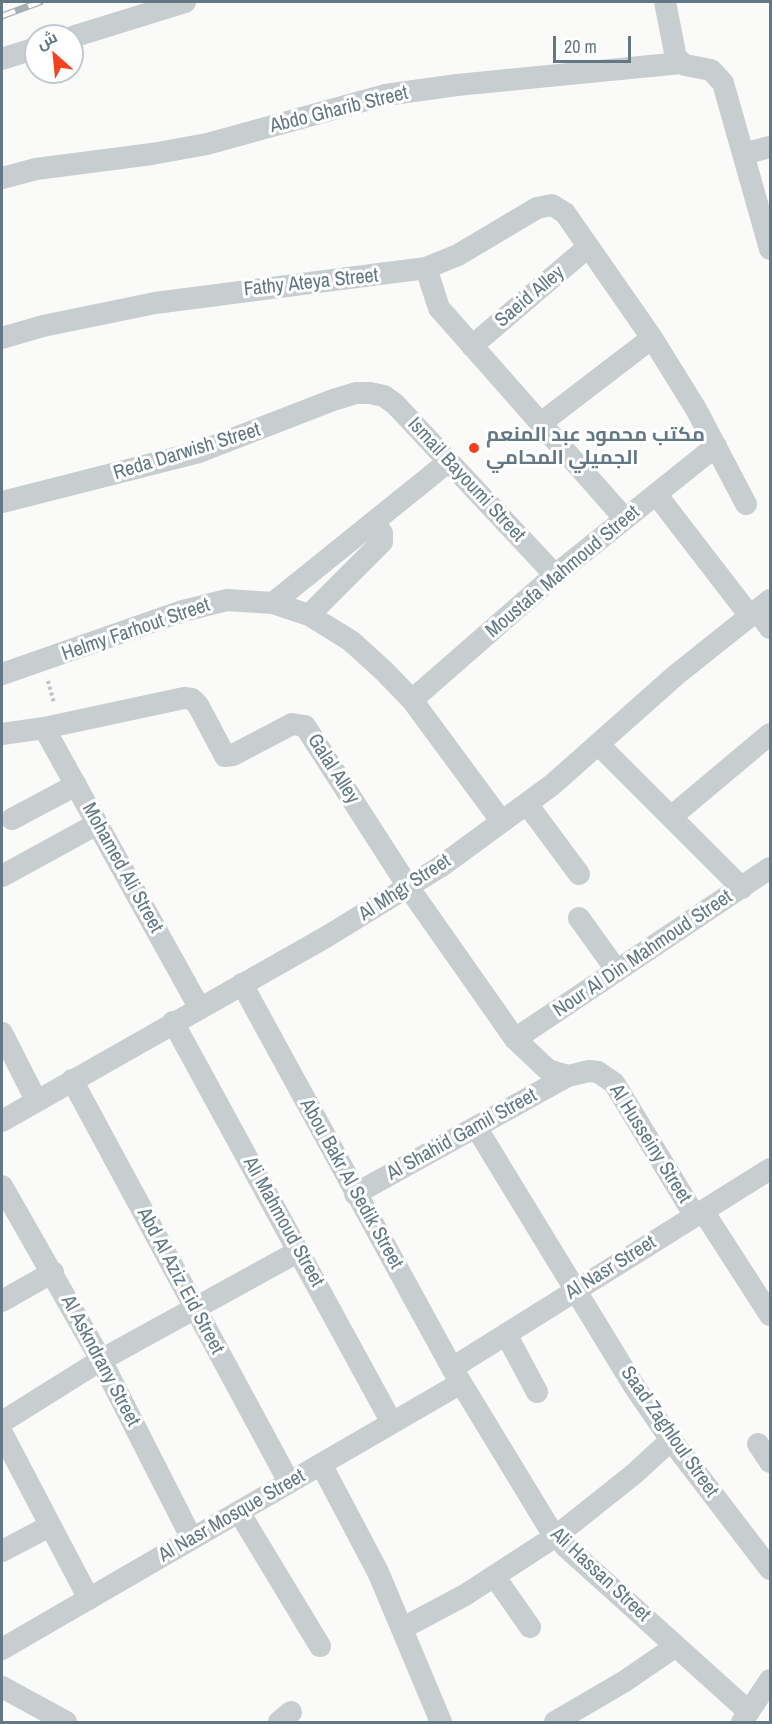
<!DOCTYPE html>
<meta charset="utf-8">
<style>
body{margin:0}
#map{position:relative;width:772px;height:1724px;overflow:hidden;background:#fafaf8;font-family:"Archivo Narrow",Cairo,sans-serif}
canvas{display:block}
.frame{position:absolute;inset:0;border:3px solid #627886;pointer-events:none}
.north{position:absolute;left:24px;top:24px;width:60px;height:60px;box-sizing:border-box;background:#fff;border:2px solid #c0c9cf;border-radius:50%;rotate:333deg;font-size:16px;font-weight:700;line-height:24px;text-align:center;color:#627886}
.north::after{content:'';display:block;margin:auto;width:21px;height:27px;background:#f4421e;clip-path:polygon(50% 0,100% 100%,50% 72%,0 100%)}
.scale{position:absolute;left:553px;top:36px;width:78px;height:27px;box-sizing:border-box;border:3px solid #627886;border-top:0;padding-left:8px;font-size:18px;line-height:21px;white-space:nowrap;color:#627886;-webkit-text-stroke:4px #fff;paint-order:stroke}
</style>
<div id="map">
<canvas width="772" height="1724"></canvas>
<div class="frame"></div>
<div class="north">ش</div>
<div class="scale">20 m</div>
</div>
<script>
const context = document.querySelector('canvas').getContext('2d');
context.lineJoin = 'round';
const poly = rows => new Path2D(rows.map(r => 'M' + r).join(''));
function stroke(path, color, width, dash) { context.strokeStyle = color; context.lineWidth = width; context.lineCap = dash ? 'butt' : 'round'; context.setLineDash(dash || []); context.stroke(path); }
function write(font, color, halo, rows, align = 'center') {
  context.font = font + ' "Archivo Narrow",Cairo,sans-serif'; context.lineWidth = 6; context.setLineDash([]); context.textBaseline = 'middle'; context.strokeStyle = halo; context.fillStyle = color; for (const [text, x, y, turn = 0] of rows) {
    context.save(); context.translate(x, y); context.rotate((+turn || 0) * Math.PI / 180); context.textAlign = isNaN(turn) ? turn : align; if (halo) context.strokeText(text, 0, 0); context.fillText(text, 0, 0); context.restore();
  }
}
const path = poly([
 [48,681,54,703]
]);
const street = poly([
 [665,2,676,58,685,65,711,70,723,83,770,249],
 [72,37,185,2],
 [2,59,36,48],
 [743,154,770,147],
 [2,178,36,169,152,154,207,144,385,95,457,85,681,63],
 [426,268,439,308,625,519],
 [2,338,43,326,155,303,426,268,458,255,537,208,552,205,565,213,652,338,696,409,746,504],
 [472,346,588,247],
 [541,423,652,338],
 [656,494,750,616],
 [2,502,199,452,333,400,356,393,370,393,384,396,395,404,555,575],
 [273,603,448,462],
 [757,610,770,628],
 [309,615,382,542,382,533,374,522],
 [2,674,183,611,227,600,273,603,309,615,351,641,384,671,412,700,502,822],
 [412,700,555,575,716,446],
 [44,728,199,1007],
 [2,734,44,728,184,698,192,699,198,705,225,756,233,755,292,724,305,726,409,888,515,1039,548,1070,568,1076],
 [599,745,742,888],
 [527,804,579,874],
 [671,817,770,734],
 [12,819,76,785],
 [2,876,97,824],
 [579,918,617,971],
 [242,984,452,1368,548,1526,565,1546,749,1712],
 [173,1022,392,1423],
 [2,1033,36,1100],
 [515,1039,770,868],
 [72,1080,289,1482],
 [2,1121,326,937,440,867,552,785,676,675,770,600],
 [476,1127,634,1386,671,1440,770,1569],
 [2,1186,101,1360,192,1539],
 [355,1194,568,1076,589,1071,598,1072,614,1083,695,1216],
 [703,1211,770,1315],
 [2,1301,53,1272],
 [506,1334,537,1392],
 [452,1368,770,1169],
 [2,1422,101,1360,299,1251],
 [2,1433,89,1599],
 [758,1444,770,1462],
 [321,1464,378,1572,441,1722],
 [239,1512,320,1646],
 [2,1551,50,1526],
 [495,1577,530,1627],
 [403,1628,465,1595,556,1536,634,1474,671,1440],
 [2,1649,461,1383],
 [2,1687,66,1722],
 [279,1722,291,1712],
 [555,1722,625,1681,676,1646],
 [742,1722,770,1680]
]);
const rail = poly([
 [2,16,40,2]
]);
const markers = [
 [474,448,6,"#f4421e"]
];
const streetNames = [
 ["Abdo Gharib Street",339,110,-14],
 ["Fathy Ateya Street",311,283,-6],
 ["Saeid Alley",530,297,-40],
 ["Reda Darwish Street",187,452,-17],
 ["Ismail Bayoumi Street",466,480,47],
 ["Moustafa Mahmoud Street",563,572,-40],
 ["Helmy Farhout Street",136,630,-19],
 ["Galal Alley",333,769,57],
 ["Mohamed Ali Street",122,868,61],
 ["Al Mhgr Street",405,888,-33],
 ["Nour Al Din Mahmoud Street",643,954,-34],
 ["Al Shahid Gamil Street",462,1135,-29],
 ["Al Husseiny Street",650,1144,58],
 ["Abou Bakr Al Sedik Street",351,1184,61],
 ["Ali Mahmoud Street",283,1222,61],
 ["Al Nasr Street",611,1268,-32],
 ["Abd Al Aziz Eid Street",180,1281,62],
 ["Al Askndrany Street",100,1361,62],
 ["Saad Zaghloul Street",669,1432,55],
 ["Al Nasr Mosque Street",232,1516,-30],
 ["Ali Hassan Street",600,1575,43]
];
const poiNames = [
 ["مكتب محمود عبد المنعم",486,436],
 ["الجميلي المحامي",486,459]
];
stroke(path, '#c1c4c6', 4, [3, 3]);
stroke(street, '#c8cdd0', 22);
stroke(rail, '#a7b0b5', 7);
stroke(rail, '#fff', 4.5, [14]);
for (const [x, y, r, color] of markers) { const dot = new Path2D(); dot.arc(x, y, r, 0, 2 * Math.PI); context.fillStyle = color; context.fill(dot); stroke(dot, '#fff', 2); }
write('20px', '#627886', '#fff', streetNames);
write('bold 20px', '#627886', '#fff', poiNames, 'left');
</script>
